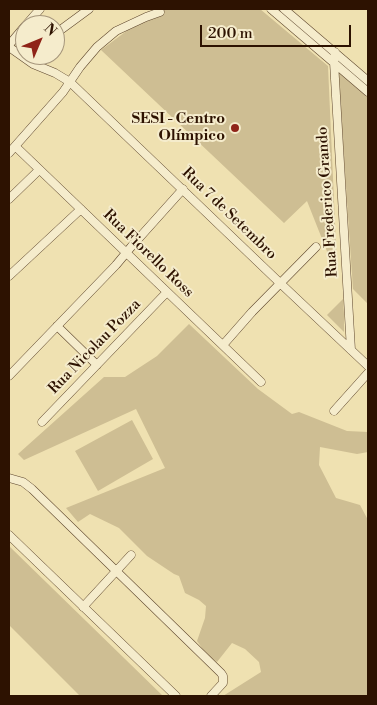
<!DOCTYPE html>
<meta charset="utf-8">
<style>
body{margin:0}
#map{position:relative;width:377px;height:705px;overflow:hidden;background:#efe1b1;font-family:"Libre Bodoni",serif}
canvas{display:block}
.frame{position:absolute;inset:0;border:10px solid #2d1201;pointer-events:none}
.north{position:absolute;left:15px;top:15px;width:50px;height:50px;box-sizing:border-box;background:#f5eccc;border:1px solid #a5957b;border-radius:50%;rotate:45deg;font-size:14px;font-weight:700;line-height:20px;text-align:center;color:#2d1201}
.north::after{content:'';display:block;margin:auto;width:18px;height:22px;background:#8f2418;clip-path:polygon(50% 0,100% 100%,50% 72%,0 100%)}
.scale{position:absolute;left:200px;top:25px;width:151px;height:22px;box-sizing:border-box;border:2px solid #2d1201;border-top:0;padding-left:6px;font-size:15px;line-height:18px;white-space:nowrap;color:#2d1201;-webkit-text-stroke:4px #f5eccc;paint-order:stroke}
</style>
<div id="map">
<canvas width="377" height="705"></canvas>
<div class="frame"></div>
<div class="north">N</div>
<div class="scale">200 m</div>
</div>
<script>
const context = document.querySelector('canvas').getContext('2d');
context.lineJoin = 'round';
function paint(path, color) { context.fillStyle = color; context.fill(path, 'evenodd'); }
const poly = rows => new Path2D(rows.map(r => 'M' + r).join(''));
function stroke(path, color, width, dash) { context.strokeStyle = color; context.lineWidth = width; context.lineCap = dash ? 'butt' : 'round'; context.setLineDash(dash || []); context.stroke(path); }
function write(font, color, halo, rows, align = 'center') {
  context.font = font + ' "Libre Bodoni",serif'; context.lineWidth = 4; context.setLineDash([]); context.textBaseline = 'middle'; context.strokeStyle = halo; context.fillStyle = color; for (const [text, x, y, turn = 0] of rows) {
    context.save(); context.translate(x, y); context.rotate((+turn || 0) * Math.PI / 180); context.textAlign = isNaN(turn) ? turn : align; if (halo) context.strokeText(text, 0, 0); context.fillText(text, 0, 0); context.restore();
  }
}
const green = poly([
 [156,9,260,9,328,66,337,268,330,259,307,201,284,223,101,50],
 [338,70,368,97,368,304,353,289],
 [343,299,344,314,344,332,327,315],
 [189,324,258,389,292,414,299,412,347,431,368,432,368,452,357,454,320,447,319,465,336,498,360,505,368,520,368,696,223,696,261,672,259,662,245,649,232,643,217,662,207,655,197,641,205,618,206,606,199,600,185,593,179,576,174,574,147,556,119,528,90,514,78,522,66,508,165,468,136,409,24,460,18,454,104,377,125,377,157,356],
 [132,420,153,459,98,491,75,451],
 [9,546,163,696,80,696,9,625]
]);
const minor = poly([
 [271,9,368,92],
 [284,9,368,81],
 [26,25,40,9],
 [55,34,89,9],
 [9,45,25,26],
 [9,47,33,64,55,73,70,82,280,283,368,366],
 [335,52,334,62,351,350],
 [15,146,261,382],
 [9,153,63,92,80,67,97,47,116,31,146,17,160,12,159,9],
 [9,199,39,170],
 [9,276,81,209],
 [57,326,97,365],
 [223,345,252,312,316,247],
 [9,376,116,265,131,247,183,189],
 [334,411,368,373],
 [42,422,167,292],
 [9,478,23,482,32,489,221,673,223,676,223,683,211,696],
 [9,535,176,696],
 [83,607,131,555]
]);
const markers = [
 [235,128,5,"#8f2418"]
];
const poiNames = [
 ["SESI - Centro",225,119],
 ["Olímpico",225,136]
];
const streetNames = [
 ["Rua Frederico Grando",328,202,-94],
 ["Rua 7 de Setembro",229,214,44],
 ["Rua Fiorello Ross",148,254,44],
 ["Rua Nicolau Pozza",95,347,-46]
];
paint(green, '#cebe93');
stroke(minor, '#5e462d', 9);
stroke(minor, '#f5eccc', 8);
for (const [x, y, r, color] of markers) { const dot = new Path2D(); dot.arc(x, y, r, 0, 2 * Math.PI); context.fillStyle = color; context.fill(dot); stroke(dot, '#f5eccc', 2); }
write('bold 15px', '#2d1201', '#f5eccc', poiNames, 'right');
write('15px', '#2d1201', '#f5eccc', streetNames);
</script>
